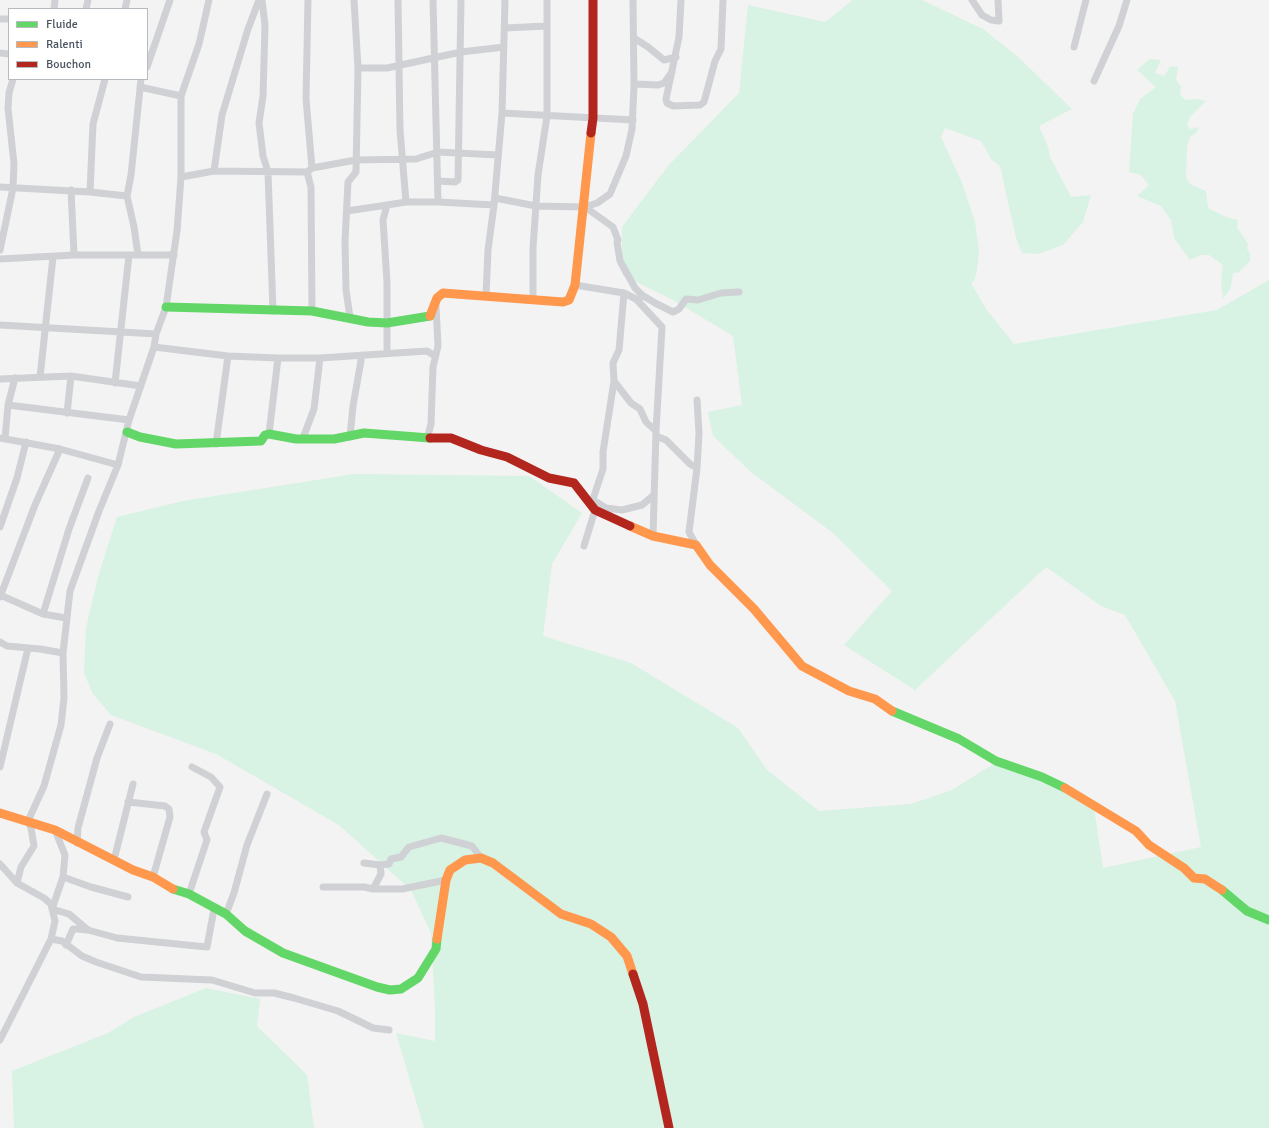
<!DOCTYPE html>
<style>
body{margin:0}
#map{position:relative;width:1269px;height:1128px;overflow:hidden;background:#f3f3f3;font-family:Signika,sans-serif}
canvas{display:block}
.legend{position:absolute;left:8px;top:8px;width:140px;height:72px;box-sizing:border-box;background:#fff;border:1px solid #b6bbc0;margin:0;padding:5px 7px;list-style:none;font-size:12px;color:#495461}
.legend li{display:flex;align-items:center;gap:8px;height:20px}
.legend b{width:20px;border:1px solid #b6bbc0}
</style>
<div id="map">
<canvas width="1269" height="1128"></canvas>
<ul class="legend">
<li><b style="height:5px;background:#63d668"></b>Fluide</li>
<li><b style="height:5px;background:#ff974d"></b>Ralenti</li>
<li><b style="height:5px;background:#b3261e"></b>Bouchon</li>
</ul>
</div>
<script>
const context = document.querySelector('canvas').getContext('2d');
context.lineJoin = 'round';
function paint(path, color) { context.fillStyle = color; context.fill(path, 'evenodd'); }
const poly = rows => new Path2D(rows.map(r => 'M' + r).join(''));
function stroke(path, color, width, dash) { context.strokeStyle = color; context.lineWidth = width; context.lineCap = dash ? 'butt' : 'round'; context.setLineDash(dash || []); context.stroke(path); }
const green = poly([
 [853,0,922,0,983,29,1017,56,1072,109,1039,126,1048,147,1050,157,1071,197,1091,195,1083,222,1063,245,1038,254,1022,253,1016,238,1000,166,991,159,981,141,945,128,941,137,962,183,975,222,979,250,977,271,974,281,971,283,986,309,1014,344,1217,310,1269,280,1269,1128,424,1128,396,1033,435,1041,435,1008,431,933,411,890,339,825,216,754,111,715,93,694,84,673,86,628,98,577,117,517,183,501,354,474,529,476,582,513,552,564,543,636,631,663,738,728,767,770,819,811,911,804,952,790,995,763,1093,801,1103,868,1201,847,1175,701,1125,615,1101,606,1046,567,915,690,844,645,892,591,833,533,751,472,713,436,708,412,742,405,733,336,673,300,622,275,622,227,668,166,739,93,748,5,825,22],
 [1150,59,1161,60,1155,73,1164,76,1170,67,1178,66,1176,80,1181,86,1180,94,1185,100,1197,99,1206,101,1190,117,1187,125,1190,129,1199,127,1197,132,1190,137,1187,146,1186,178,1190,184,1206,191,1208,208,1228,218,1238,220,1237,227,1248,244,1247,249,1250,253,1250,261,1239,272,1233,273,1230,290,1223,298,1221,282,1223,265,1209,255,1201,255,1190,260,1174,238,1171,220,1161,206,1137,196,1149,185,1141,175,1129,172,1133,114,1140,99,1156,87,1137,70],
 [206,988,260,999,257,1026,307,1075,314,1128,14,1128,12,1071,108,1033,134,1017]
]);
const street = poly([
 [262,0,265,25,263,96,259,123,263,156,268,172,273,311],
 [308,0,306,99,312,168],
 [398,0,400,130,406,202],
 [433,0,438,202],
 [681,0,679,37,666,99,667,103,673,106,700,105,704,102,715,61,721,49,723,0],
 [972,0,982,15,991,20,999,21,998,0],
 [54,9,55,0],
 [86,9,88,0],
 [125,9,127,0],
 [0,19,9,19],
 [505,28,546,26],
 [634,38,648,47,664,60,676,57],
 [1074,47,1086,0],
 [0,53,9,54],
 [147,67,170,0],
 [358,68,387,68,461,52,504,47],
 [105,79,93,124,90,192,127,196],
 [1094,81,1119,26,1127,0],
 [634,84,658,85,664,83,672,72],
 [140,87,181,96],
 [502,113,633,120],
 [214,171,307,172,312,168,356,160,416,159,438,152,498,155],
 [307,172,311,187,312,311],
 [181,177,181,96,199,44,209,0],
 [438,181,455,182,458,180,461,0],
 [0,187,90,192],
 [71,190,74,255],
 [495,198,536,206,585,207,597,203,610,194,626,156,632,129,634,86,633,0],
 [585,207,613,227,618,240,617,242,620,261,635,288,642,295],
 [347,211,387,205],
 [0,250,13,188,14,164,8,108,9,93,13,79],
 [138,255,134,227,127,196,131,175,141,79],
 [0,259,74,255,174,255],
 [575,285,624,293,619,350,613,363,614,381,603,452,603,469,591,505],
 [624,293,636,299,662,327,656,431],
 [486,296,488,250,494,205,502,113,505,0],
 [533,300,533,248,538,175,547,116,547,0],
 [638,301,642,295,655,303,673,312,679,309,686,299,698,300,721,293,739,292],
 [350,317,346,290,345,241,348,182,356,172,358,68,354,0],
 [0,325,156,334],
 [154,347,228,356,278,358,320,358,427,351,435,356],
 [387,353,387,282,383,220,387,205,406,202,438,202,494,205],
 [40,377,53,257],
 [0,379,71,376,141,386],
 [614,381,631,403,640,409,646,422,656,431,653,536],
 [115,383,129,255],
 [8,405,129,420],
 [67,413,71,376],
 [269,434,278,358],
 [656,436,666,440,690,464,697,468],
 [350,437,353,406,362,355],
 [0,438,60,449,118,465],
 [303,438,314,409,320,358],
 [5,439,8,405,15,378],
 [427,439,431,424,433,367,438,346,436,306],
 [216,444,228,356],
 [593,500,606,508,609,511],
 [606,508,622,510,642,505,654,495],
 [0,527,17,478,26,442],
 [696,545,689,532,697,468,699,433,697,400],
 [584,546,595,510],
 [0,595,43,614,66,618],
 [0,597,35,505,60,449],
 [43,614,69,529,88,478],
 [0,642,7,646,40,649,63,653],
 [0,767,28,648],
 [128,802,165,806,169,809,170,817,153,877],
 [55,830,65,855,63,877,52,909,69,914,88,930],
 [77,843,78,828,97,758,110,724],
 [114,860,133,784],
 [364,863,380,865,389,864,391,859,401,857,409,847,441,838,472,846,481,858],
 [0,864,17,883,44,898,51,904,55,921,51,939,0,1040],
 [63,877,91,887,128,897],
 [17,883,21,867,34,846,31,828,28,821,44,786,61,725,64,698,63,653,70,591,99,511,118,465,129,420,154,347,156,334,166,307,177,231,181,177,214,171,222,115,248,29,259,0],
 [323,887,364,887,373,889,381,874,380,865],
 [374,889,402,889,446,880],
 [189,894,207,840,204,832,220,787,211,777,192,767],
 [226,914,234,893,247,845,267,794],
 [51,939,62,941,82,956,96,962,141,977,212,980,255,993,274,993,294,998,338,1011,373,1028,389,1030],
 [66,945,73,929,77,929,88,930,117,938,207,947,214,909]
]);
const fast = poly([
 [166,307,312,311,368,322,387,323,430,316],
 [127,432,140,437,176,444,261,441,265,435,269,434,296,439,334,439,364,433,430,438],
 [892,711,959,739,996,761,1042,777,1065,788],
 [173,889,189,894,226,914,245,931,283,953,377,987,390,990,401,989,418,978,436,949,437,939],
 [1222,890,1247,911,1269,920]
]);
const slow = poly([
 [430,316,437,298,443,293,563,302,569,300,575,285,591,133],
 [630,526,653,536,696,545,710,565,754,609,802,666,849,691,875,699,892,711],
 [1065,788,1136,831,1149,845,1184,868,1194,878,1205,879,1222,890],
 [0,813,55,830,133,870,153,877,173,889],
 [437,939,446,880,450,870,465,860,481,858,493,863,561,914,591,924,611,937,627,956,633,974]
]);
const jam = poly([
 [591,133,593,118,593,0],
 [430,438,451,438,481,450,507,457,549,478,574,483,595,510,630,526],
 [633,974,643,1004,669,1128]
]);
paint(green, '#d8f2e4');
stroke(street, '#cfd1d4', 7);
stroke(fast, '#63d668', 9);
stroke(slow, '#ff974d', 9);
stroke(jam, '#b3261e', 9);
</script>
